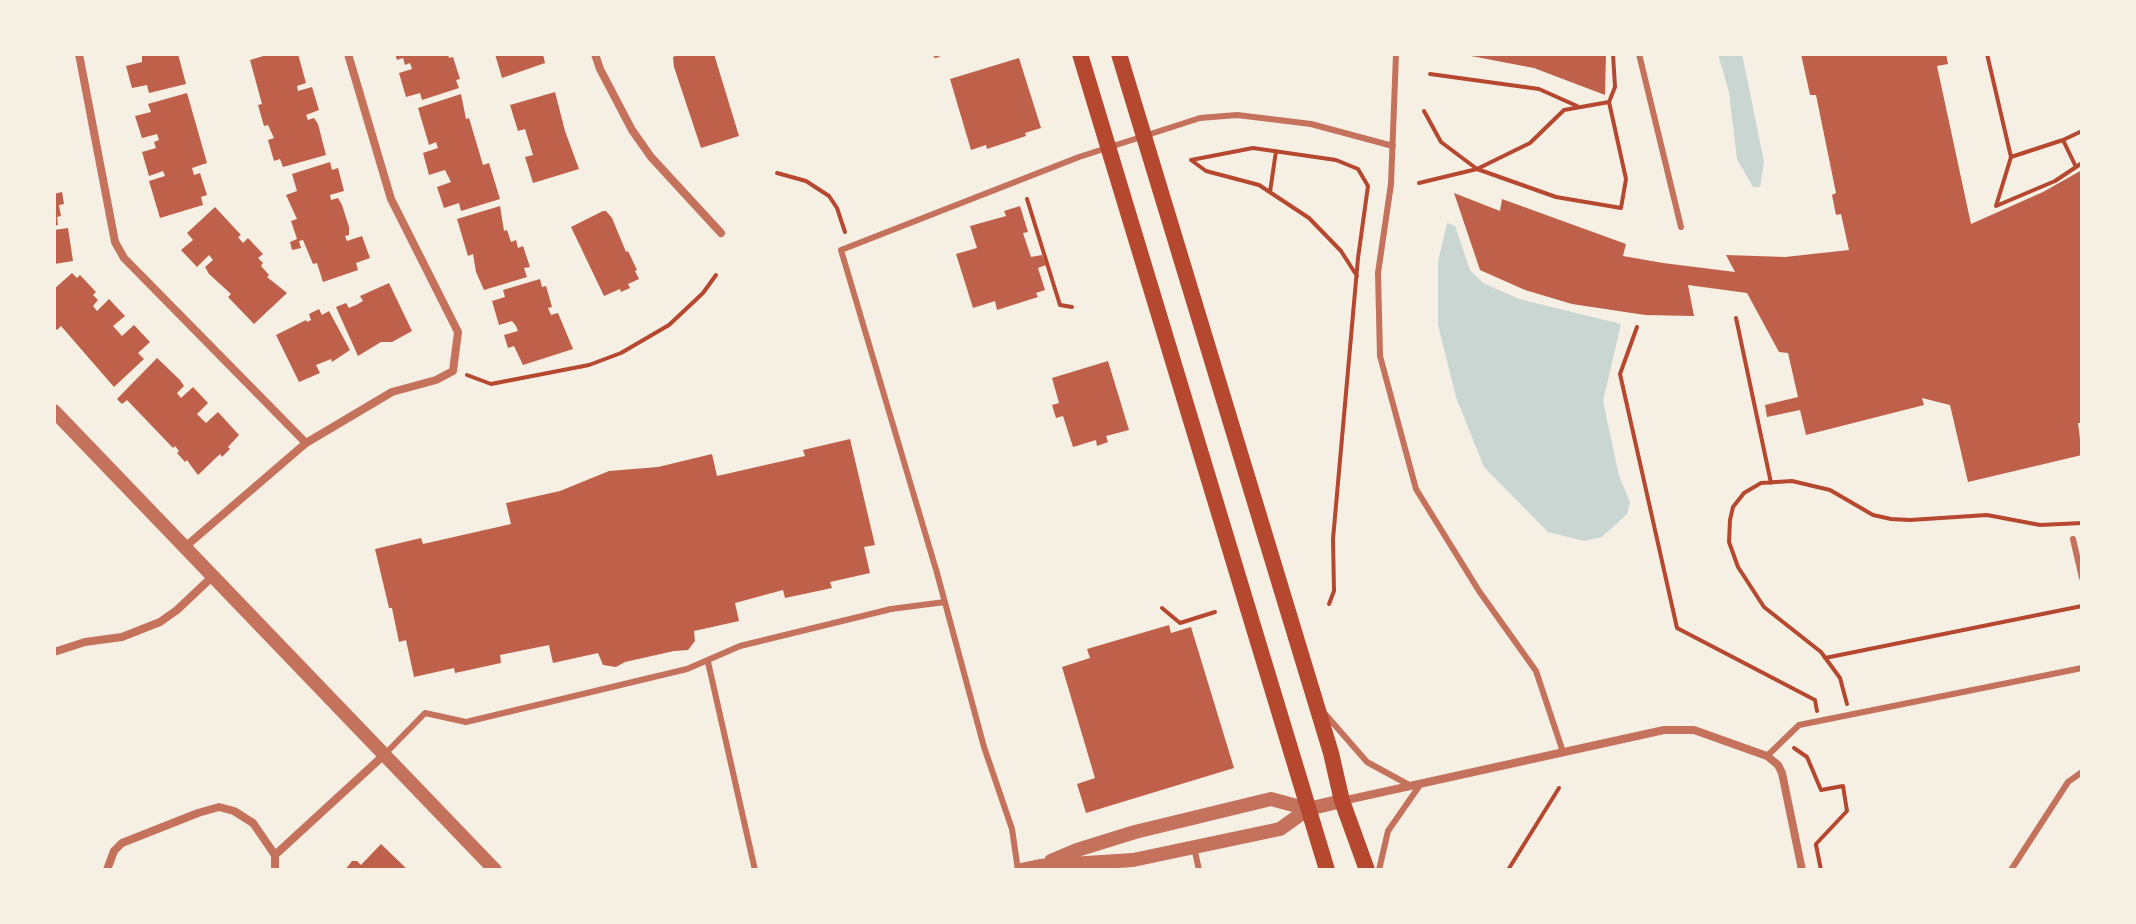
<!DOCTYPE html>
<style>
body{margin:0}
#map{position:relative;width:2136px;height:924px;overflow:hidden;background:#f6efe4;font-family:"Open Sans",sans-serif}
canvas{display:block}
.frame{position:absolute;inset:0;border:56px solid #f6efe4;pointer-events:none}
</style>
<div id="map">
<canvas width="2136" height="924"></canvas>
<div class="frame"></div>
</div>
<script>
const context = document.querySelector('canvas').getContext('2d');
context.lineJoin = 'round';
function paint(path, color) { context.fillStyle = color; context.fill(path, 'evenodd'); }
const poly = rows => new Path2D(rows.map(r => 'M' + r).join(''));
function stroke(path, color, width, dash) { context.strokeStyle = color; context.lineWidth = width; context.lineCap = dash ? 'butt' : 'round'; context.setLineDash(dash || []); context.stroke(path); }
const water = poly([
 [1718,54,1742,54,1764,162,1760,187,1753,187,1737,159,1729,92],
 [1447,223,1455,226,1470,270,1483,283,1519,299,1621,324,1603,401,1619,476,1630,502,1627,514,1602,537,1584,541,1548,532,1484,467,1456,397,1438,325,1438,262]
]);
const building = poly([
 [142,54,178,54,186,84,149,93,147,85,132,88,126,66,142,62],
 [270,54,298,54,306,83,297,86,298,91,312,87,319,110,306,115,308,120,314,118,318,124,326,155,283,167,280,159,274,161,268,140,274,138,268,125,264,126,258,105,262,104,250,60],
 [395,54,448,54,449,58,453,57,460,79,456,80,459,88,422,100,420,93,406,97,399,73,412,69,410,63,405,65,403,58,397,60],
 [495,54,543,54,545,63,502,78],
 [680,54,714,54,739,136,701,148,674,67,673,57],
 [1471,54,1606,54,1605,95,1534,68,1471,56],
 [1801,54,1946,54,1948,64,1937,66,1971,224,2043,192,2082,170,2082,423,2078,423,2082,455,1968,482,1950,405,1922,398,1924,405,1806,435,1800,410,1767,417,1765,405,1798,397,1788,353,1779,352,1747,293,1688,285,1694,316,1645,315,1572,304,1525,290,1480,270,1454,193,1500,211,1502,199,1626,244,1623,256,1663,263,1735,272,1726,255,1785,257,1849,250,1841,214,1836,215,1832,195,1836,193,1816,95,1810,95],
 [1019,58,1041,128,1025,133,1026,136,987,149,986,145,971,150,950,79],
 [555,92,565,131,579,169,533,183,525,157,533,155,525,129,518,131,510,105],
 [187,93,207,163,192,168,194,175,200,173,207,195,201,197,203,205,160,218,149,181,165,176,163,171,149,176,142,152,156,148,154,142,159,140,157,134,142,138,135,116,151,112,148,104],
 [461,94,466,119,469,118,483,165,489,163,500,199,461,211,459,203,444,208,437,187,451,182,445,170,429,175,423,153,438,148,436,142,429,145,418,108],
 [330,162,332,170,338,168,344,191,330,195,331,200,338,198,342,205,349,227,349,235,345,236,347,241,362,236,370,258,356,263,358,270,323,282,317,263,313,264,303,240,299,241,301,248,292,250,290,242,297,239,291,221,297,219,286,195,297,191,292,174],
 [62,192,64,204,59,205,61,216,57,217,58,225,54,226,54,194],
 [500,206,504,231,507,230,511,242,516,240,518,248,523,246,530,267,524,268,527,277,484,290,476,272,473,254,468,256,457,219],
 [1020,206,1028,232,1023,233,1031,257,1042,255,1046,265,1038,268,1045,290,1036,293,1038,297,997,310,995,301,973,308,956,254,977,248,970,226,1006,216,1004,211],
 [215,207,241,235,238,237,243,243,248,238,263,254,258,258,263,263,261,266,269,275,267,277,287,293,254,324,228,297,231,294,209,274,205,267,213,260,209,255,197,267,181,250,193,240,187,233],
 [603,211,606,211,612,218,626,252,628,251,637,270,635,271,639,279,628,284,630,288,621,292,620,289,604,296,571,227],
 [68,228,73,261,54,264,54,230],
 [72,273,77,278,80,275,96,292,93,295,98,300,93,306,97,311,109,299,125,316,113,326,122,336,134,325,150,342,138,353,144,359,114,387,61,326,57,330,54,327,54,289],
 [540,279,542,287,546,286,552,307,548,308,551,315,558,313,573,349,523,365,514,346,508,348,504,335,518,331,516,326,512,321,499,325,492,301,505,297,503,290],
 [389,283,412,331,392,342,381,342,358,356,336,307,346,303,349,308,356,305,363,301,360,296],
 [319,309,322,315,329,311,350,350,332,362,331,359,316,365,320,373,299,382,276,335,306,320,307,322,311,320,309,314],
 [157,358,180,380,184,386,177,393,181,398,193,387,208,403,197,414,206,423,218,412,239,435,228,447,230,449,222,457,220,454,198,475,189,463,187,460,185,462,177,453,179,451,175,446,173,448,127,400,122,404,117,399],
 [1108,361,1129,430,1106,436,1108,442,1097,446,1096,440,1073,447,1063,416,1056,418,1052,405,1059,403,1052,378],
 [850,439,875,545,864,547,870,573,830,582,832,588,785,598,783,590,735,603,739,621,694,631,695,641,688,650,674,651,625,662,616,667,603,665,598,653,553,663,549,645,500,655,501,663,455,673,454,668,414,677,406,640,399,642,392,608,389,608,375,549,421,538,423,544,511,524,506,503,560,491,609,471,658,467,712,454,717,476,805,456,803,450],
 [1169,625,1171,633,1191,627,1234,768,1086,813,1077,784,1095,778,1062,667,1090,658,1087,649],
 [381,844,408,870,345,870,352,861,357,861,361,865]
]);
const path = poly([
 [1987,54,2011,157],
 [1430,74,1539,89,1577,106],
 [1424,111,1441,142,1477,169,1556,197,1621,208,1626,179,1609,102],
 [2063,140,2076,167],
 [777,173,806,181,829,196,837,208,845,232],
 [1419,183,1477,169,1530,143,1564,110,1609,102,1615,87,1613,54],
 [1270,192,1276,151],
 [1027,199,1060,305,1072,307],
 [1996,206,2011,157,2063,140,2082,131],
 [1996,206,2055,181,2082,163],
 [1736,318,1771,483],
 [1637,327,1620,374,1677,628,1815,700,1817,711],
 [467,375,491,384,589,365,621,353,669,325,703,293,716,275],
 [1329,604,1334,591,1333,539,1358,258,1368,186,1358,169,1336,160,1253,148,1191,160,1206,171,1259,185,1309,218,1341,251,1357,276],
 [1162,608,1180,623,1215,612],
 [1825,658,2082,606],
 [1847,704,1840,678,1821,652,1764,607,1738,567,1729,542,1730,520,1733,507,1744,493,1761,483,1792,481,1830,490,1873,515,1891,519,1910,520,1987,515,2040,525,2082,523],
 [1794,748,1807,757,1821,790,1843,786,1847,811,1816,844],
 [1816,845,1821,870],
 [1508,870,1559,788]
]);
const service = poly([
 [1396,54,1391,184,1378,273,1380,356,1416,489,1479,591,1536,671,1563,752],
 [1639,54,1681,227],
 [936,55,938,54],
 [2073,539,2082,578],
 [708,662,755,870],
 [1326,715,1367,762,1411,786],
 [386,753,425,713,466,722,687,669,740,646,891,609,945,602],
 [1767,756,1799,725,2082,668],
 [1194,847,1199,870],
 [1018,870,1012,829,984,747,937,573,841,250,1079,157,1200,118,1237,115,1311,124,1393,146],
 [1379,870,1388,831,1420,785],
 [2011,870,2068,782,2082,772]
]);
const minor = poly([
 [79,54,115,242,124,258,306,443],
 [595,54,600,69,632,130,651,157,721,233],
 [185,547,306,443,392,392,436,380,453,371,458,332,391,199,348,54],
 [54,652,85,642,122,637,160,622,177,610,213,576],
 [1342,801,1664,730,1694,730,1767,756,1778,765,1782,773,1802,870],
 [275,855,384,755],
 [107,870,114,851,122,843,198,813,219,807,234,811,253,823,275,855,275,870]
]);
const tertiary = poly([
 [54,411,495,870],
 [1051,861,1077,850,1135,832,1271,799,1308,809],
 [1021,870,1040,866,1133,860,1280,829,1308,809,1342,801]
]);
const secondary = poly([
 [1080,54,1327,870],
 [1119,54,1331,753,1342,801,1367,870]
]);
paint(water, '#c9d6d2');
paint(building, '#bf614a');
stroke(path, '#b5482f', 4);
stroke(service, '#c5725c', 6);
stroke(minor, '#c5725c', 8);
stroke(tertiary, '#c5725c', 14);
stroke(secondary, '#b5482f', 16);
</script>
